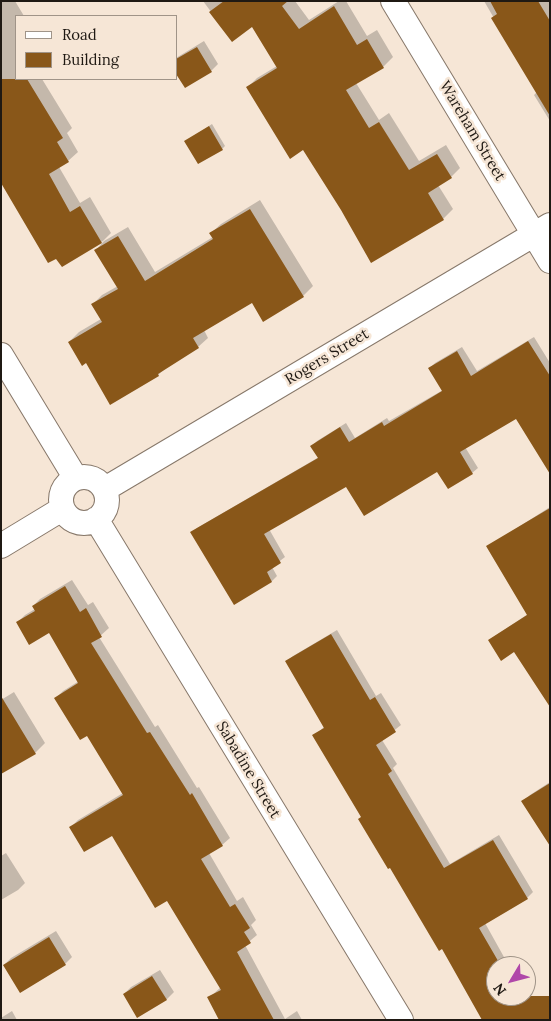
<!DOCTYPE html>
<style>
body{margin:0}
#map{position:relative;width:551px;height:1021px;overflow:hidden;background:#f6e6d6;font-family:Lora,serif}
canvas{display:block}
.frame{position:absolute;inset:0;border:2px solid #1f1913;pointer-events:none}
.legend{position:absolute;left:15px;top:15px;width:162px;height:65px;box-sizing:border-box;background:#f6e6d6;border:1px solid #a09488;margin:0;padding:6px 9px;list-style:none;font-size:15px;color:#1f1913}
.legend li{display:flex;align-items:center;gap:10px;height:25px}
.legend b{width:25px;border:1px solid #a09488}
.north{position:absolute;left:486px;top:956px;width:50px;height:50px;box-sizing:border-box;background:#f6e6d6;border:1px solid #a09488;border-radius:50%;rotate:233deg;font-size:14px;font-weight:700;line-height:20px;text-align:center;color:#1f1913}
.north::after{content:'';display:block;margin:auto;width:18px;height:22px;background:#b047a9;clip-path:polygon(50% 0,100% 100%,50% 72%,0 100%)}
</style>
<div id="map">
<canvas width="551" height="1021"></canvas>
<div class="frame"></div>
<ul class="legend">
<li><b style="height:6px;background:#fff"></b>Road</li>
<li><b style="height:14px;background:#895719"></b>Building</li>
</ul>
<div class="north">N</div>
</div>
<script>
const context = document.querySelector('canvas').getContext('2d');
context.lineJoin = 'round';
function paint(path, color) { context.fillStyle = color; context.fill(path, 'evenodd'); }
const poly = rows => new Path2D(rows.map(r => 'M' + r).join(''));
function stroke(path, color, width, dash) { context.strokeStyle = color; context.lineWidth = width; context.lineCap = dash ? 'butt' : 'round'; context.setLineDash(dash || []); context.stroke(path); }
function write(font, color, halo, rows, align = 'center') {
  context.font = font + ' Lora,serif'; context.lineWidth = 5; context.setLineDash([]); context.textBaseline = 'middle'; context.strokeStyle = halo; context.fillStyle = color; for (const [text, x, y, turn = 0] of rows) {
    context.save(); context.translate(x, y); context.rotate((+turn || 0) * Math.PI / 180); context.textAlign = isNaN(turn) ? turn : align; if (halo) context.strokeText(text, 0, 0); context.fillText(text, 0, 0); context.restore();
  }
}
const shadow = poly([
 [1,1,15,1,24,16,16,16,16,79,42,79,72,128,67,133,78,152,68,161,59,167,80,203,90,197,111,233,103,241,62,265,1,181],
 [203,1,295,1,309,20,339,1,346,1,367,36,377,30,393,57,383,67,356,83,379,120,389,113,419,161,446,145,460,168,451,177,438,185,453,209,443,219,372,261,342,209,304,148,248,87,257,78,277,66,252,26,232,40],
 [484,1,550,1,550,121,534,95,537,92],
 [204,41,218,64,211,71,176,72,176,58],
 [212,124,225,146,222,149,186,141],
 [260,200,313,286,303,296,252,301,204,330,208,338,198,347,167,367,158,375,86,362,69,342,79,332,101,319,92,305,102,295,118,286,96,250,104,241,128,227,155,272,213,237,211,233,221,224],
 [534,337,550,363,550,447,516,417,465,447,478,468,472,473,448,487,438,470,347,485,269,529,285,557,272,567,277,576,272,581,234,603,192,533,197,528,319,457,312,446,317,441,346,423,355,438,387,418,389,421,443,390,430,368,435,363,462,347,477,371],
 [550,507,550,676,515,651,489,640,528,614,487,547],
 [72,580,88,605,93,602,109,628,99,637,155,727,158,725,197,788,199,787,230,838,222,845,209,853,237,901,243,897,256,920,251,925,257,935,245,945,285,1019,297,1011,302,1020,221,1020,209,998,221,987,168,899,112,834,71,827,78,820,123,793,87,734,56,698,63,691,79,681,49,631,17,623,25,615,35,609,33,606,40,599],
 [337,630,376,696,381,693,401,725,382,740,397,764,393,768,450,864,499,835,533,892,527,898,485,923,509,966,496,966,496,996,526,996,535,1011,484,1020,442,948,314,736,325,726,287,661,293,656],
 [14,692,45,743,35,753,8,769,1,700],
 [550,782,550,844,523,802,530,795],
 [6,853,25,883,18,890,1,900,1,856],
 [56,931,72,957,65,964,20,991,4,965,11,958],
 [160,970,174,992,167,999,138,1016,124,994,131,987],
 [12,1011,17,1020,1,1020,1,1018]
]);
const building = poly([
 [224,1,288,1,282,6,299,29,334,6,357,45,367,39,384,68,346,90,369,128,379,122,409,170,437,154,452,178,428,193,444,220,371,263,341,210,303,150,290,159,246,87,277,68,252,27,232,42,209,12],
 [490,1,538,1,550,21,550,116,491,18,497,14],
 [197,47,212,72,185,88,176,74,176,59],
 [1,79,27,79,63,138,57,142,69,162,49,174,70,212,80,206,102,243,62,267,56,259,48,263,1,183],
 [209,126,223,150,198,164,184,141],
 [250,209,304,297,263,322,252,303,193,338,199,348,158,374,159,376,110,405,86,363,82,366,68,342,102,322,91,304,118,289,94,250,118,236,145,281,213,239,209,233],
 [528,341,550,376,550,474,516,419,460,452,473,474,448,489,437,472,364,516,346,487,264,534,281,563,267,572,272,582,234,605,190,532,318,458,310,446,340,427,349,442,382,422,384,426,442,391,428,368,457,351,471,376],
 [550,508,550,707,514,652,501,661,488,640,527,615,486,546],
 [65,586,80,612,86,608,102,637,91,643,147,733,150,732,190,795,192,793,223,846,201,859,230,907,235,904,250,928,244,932,251,943,237,952,274,1020,219,1020,207,997,221,990,167,901,155,908,112,836,84,852,69,827,123,795,87,736,80,740,54,698,78,683,49,633,29,645,16,622,35,611,32,606],
 [331,634,370,700,375,697,396,732,376,745,392,771,388,774,444,868,493,840,528,899,479,928,501,966,496,966,496,996,550,996,550,1020,482,1020,442,949,439,951,390,868,388,869,358,819,361,817,312,735,324,728,285,661],
 [1,696,36,754,1,774],
 [550,783,550,846,521,801],
 [49,937,66,965,20,993,3,965],
 [152,976,167,1000,137,1018,123,994]
]);
const street = poly([
 [393,1,550,261],
 [1,355,75,477],
 '61 500a23 23 0 1 1 46 0a23 23 0 1 1-46 0Z',
 [105,489,550,225],
 [96,519,401,1020],
 [1,546,62,509]
]);
const streetNames = [
 ["Wareham Street",472,131,59],
 ["Rogers Street",327,357,-31],
 ["Sabadine Street",248,770,59]
];
paint(shadow, '#0003');
paint(building, '#895719');
stroke(street, '#87786a', 26);
stroke(street, '#fff', 24);
write('15px', '#1f1913', '#f6e6d6', streetNames);
</script>
